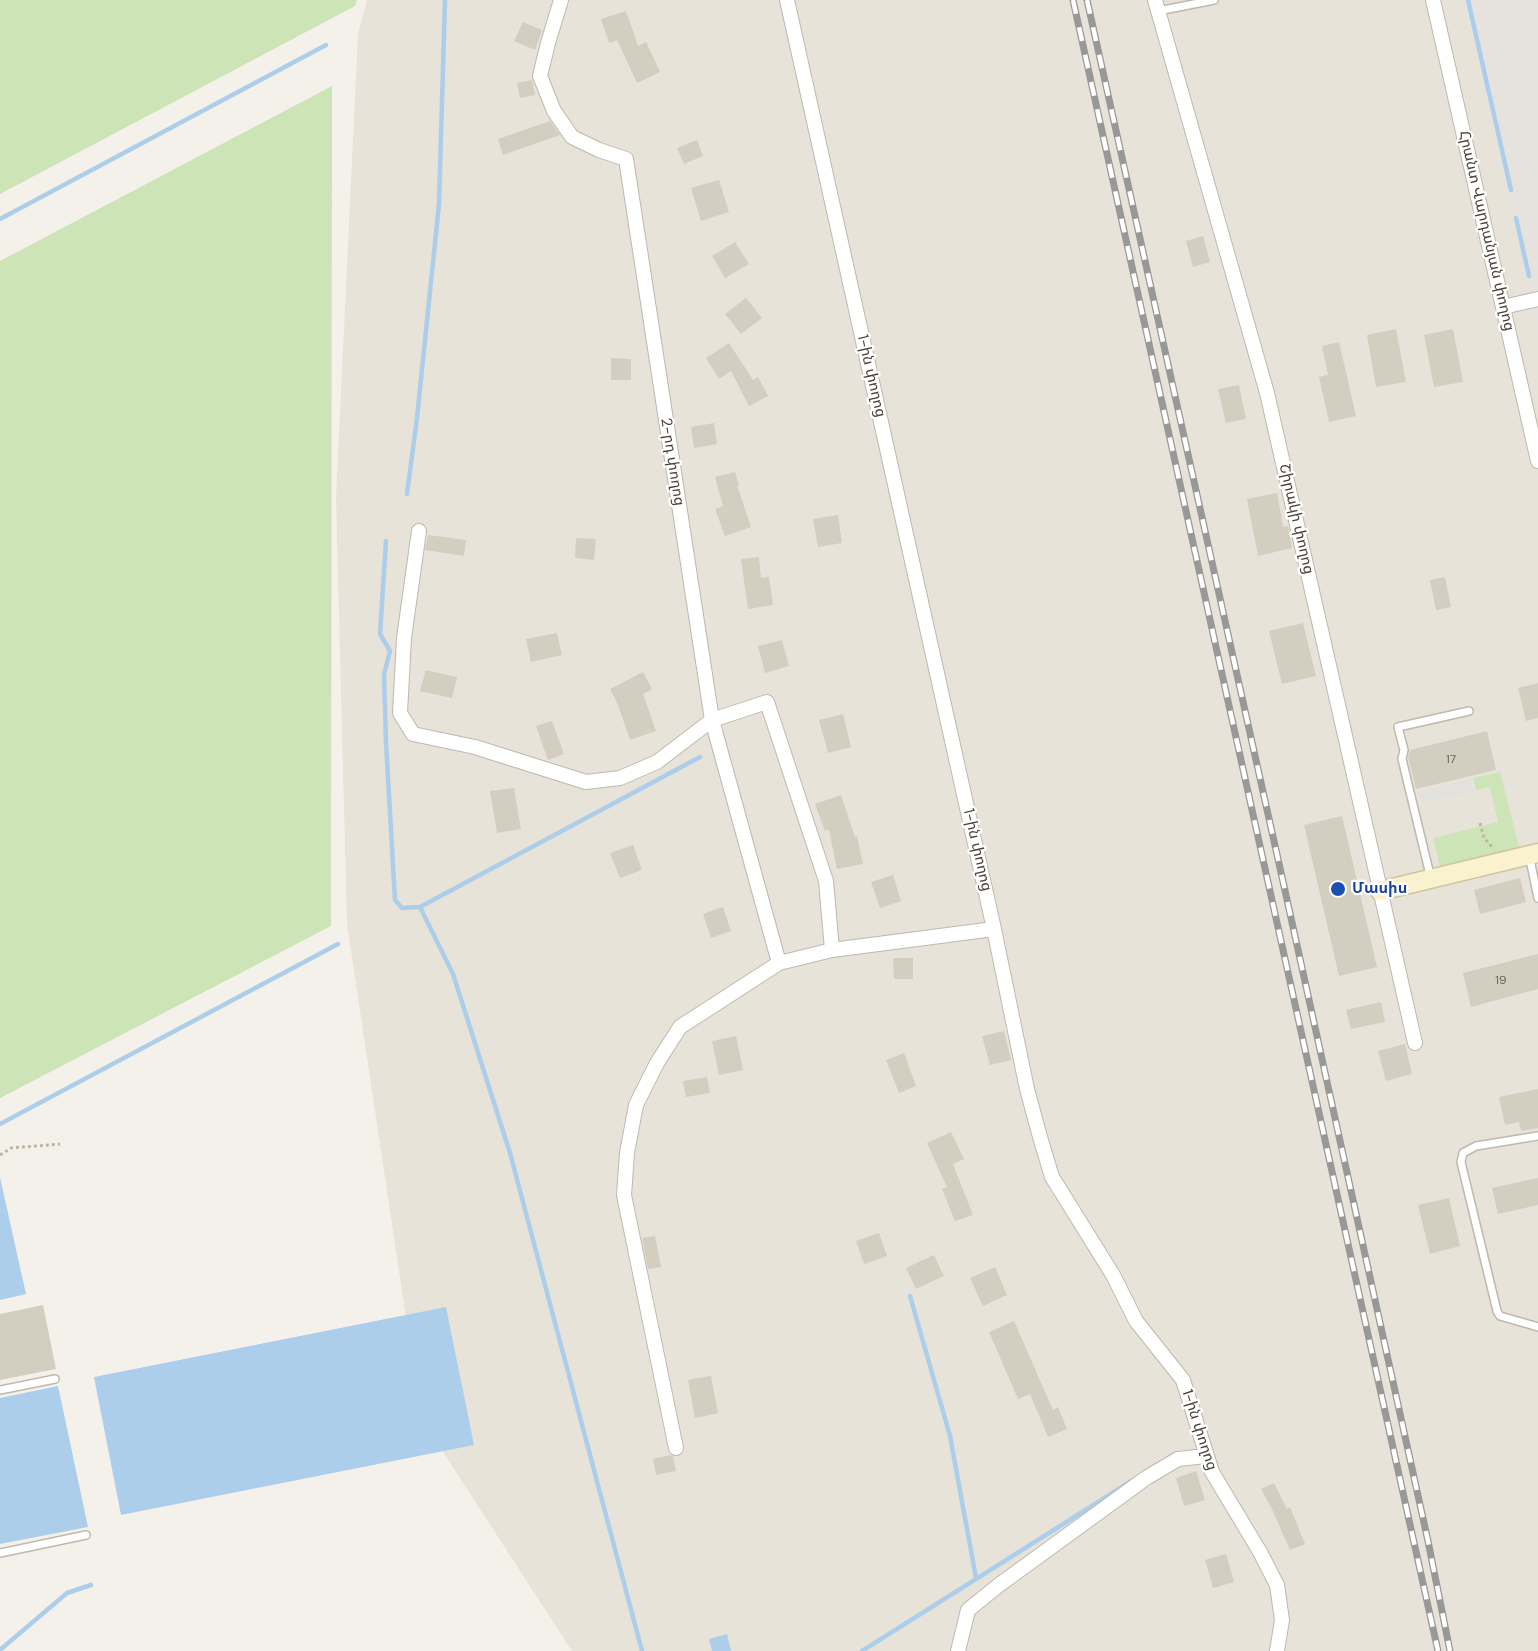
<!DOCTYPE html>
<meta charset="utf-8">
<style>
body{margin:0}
canvas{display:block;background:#f4f1ea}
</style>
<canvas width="1538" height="1651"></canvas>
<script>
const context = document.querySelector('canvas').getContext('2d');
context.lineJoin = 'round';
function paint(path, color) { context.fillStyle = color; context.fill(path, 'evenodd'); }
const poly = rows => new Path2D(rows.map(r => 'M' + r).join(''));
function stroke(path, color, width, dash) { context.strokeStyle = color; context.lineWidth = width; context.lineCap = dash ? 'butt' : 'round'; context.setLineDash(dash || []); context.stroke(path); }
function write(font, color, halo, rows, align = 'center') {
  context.font = font + ' "DM Sans","Noto Sans Armenian",sans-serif'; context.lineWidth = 4.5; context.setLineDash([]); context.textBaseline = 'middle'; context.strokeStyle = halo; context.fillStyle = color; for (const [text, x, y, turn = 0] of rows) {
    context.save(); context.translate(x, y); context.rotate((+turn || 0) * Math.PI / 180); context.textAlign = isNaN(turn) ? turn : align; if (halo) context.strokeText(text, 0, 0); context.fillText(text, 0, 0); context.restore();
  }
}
const residential = poly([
 [367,0,1538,0,1538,1651,572,1651,421,1418,347,924,336,498,358,34]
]);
const industrial = poly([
 [1463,0,1538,0,1538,325]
]);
const green = poly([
 [0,0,357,0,355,6,0,194],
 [332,86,331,926,0,1098,0,261],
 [1500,772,1520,851,1441,870,1433,838,1498,822,1490,787,1476,790,1473,778]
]);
const parking = poly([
 [1470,779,1473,791,1422,803,1419,792]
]);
const water = poly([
 [0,1177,26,1294,0,1300],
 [446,1307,474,1445,121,1515,94,1377],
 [58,1386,88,1527,0,1544,0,1398],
 [727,1634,731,1651,712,1651,709,1639]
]);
const stream = poly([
 [1468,0,1511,190],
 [1516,218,1529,276],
 [0,219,326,45],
 [407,494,417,418,439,204,445,0],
 [386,541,380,634,390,651,384,675,386,743,395,900,402,908,420,907,700,757],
 [420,907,453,974,510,1153,642,1651],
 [0,1124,338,944],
 [910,1296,950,1436,976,1578],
 [0,1650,67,1593,91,1585],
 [862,1651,1133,1480]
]);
const building = poly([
 [626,11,638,46,646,42,660,72,637,83,617,40,609,43,601,19],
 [523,22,542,30,535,50,514,41],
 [532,80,535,95,520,98,517,83],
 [550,121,560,135,503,155,498,139],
 [697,140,703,156,684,164,677,148],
 [719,180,729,212,701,221,691,188],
 [1203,236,1210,262,1193,267,1186,241],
 [735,242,749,264,725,278,712,256],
 [746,298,762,318,741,334,725,314],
 [1396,329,1406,382,1376,387,1367,335],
 [1453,329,1463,382,1434,387,1424,335],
 [1339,342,1356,416,1329,422,1319,377,1328,375,1322,346],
 [729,343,753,380,758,377,768,396,749,406,731,371,719,379,706,358],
 [611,358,631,359,631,380,611,380],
 [1239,385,1246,419,1226,423,1218,389],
 [714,423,717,444,694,448,691,427],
 [735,472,739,485,737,485,751,527,725,536,715,509,723,506,715,477],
 [1277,493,1283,527,1288,526,1292,548,1258,556,1247,499],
 [838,515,842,543,818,547,813,519],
 [428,535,466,540,464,556,425,550],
 [576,538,596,539,594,560,575,558],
 [759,557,761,578,769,577,773,605,748,609,741,559],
 [1445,577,1451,607,1436,610,1430,580],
 [1303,623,1316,676,1282,684,1269,631],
 [557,633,562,655,531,662,526,639],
 [782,640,789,666,765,673,758,646],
 [426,670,457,677,452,698,420,691],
 [643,672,652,689,643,694,656,731,630,740,618,705,610,689],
 [1538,683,1538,718,1526,721,1518,688],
 [843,714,851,747,828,753,819,720],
 [552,721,564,754,548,760,536,726],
 [1487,731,1496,770,1416,789,1408,757,1410,750],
 [514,788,521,829,497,833,490,791],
 [841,795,855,837,857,836,863,864,837,869,829,830,825,831,815,804],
 [1342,816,1377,967,1339,976,1304,825],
 [633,845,642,870,620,878,610,853],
 [893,875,901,901,880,908,871,882],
 [1520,878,1526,902,1480,914,1474,890],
 [723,907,731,931,711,938,703,914],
 [1538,954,1538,989,1471,1007,1463,973],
 [893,958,913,958,913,979,894,979],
 [1381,1002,1385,1022,1351,1029,1346,1010],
 [1004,1031,1011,1060,990,1065,982,1036],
 [736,1036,743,1070,719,1075,712,1041],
 [1405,1044,1412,1074,1386,1081,1378,1051],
 [904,1053,916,1086,899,1093,886,1060],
 [707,1077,710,1093,686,1097,683,1081],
 [1538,1089,1538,1128,1521,1131,1519,1122,1505,1125,1499,1097],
 [951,1132,964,1159,953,1164,973,1215,955,1221,942,1189,947,1187,927,1143],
 [1538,1178,1538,1205,1498,1214,1492,1188],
 [1449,1198,1460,1246,1430,1254,1418,1205],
 [879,1233,887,1256,864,1264,856,1241],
 [655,1236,661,1267,648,1269,642,1238],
 [934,1255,944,1276,916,1289,906,1268],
 [995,1267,1007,1295,983,1306,970,1278],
 [43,1305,56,1369,0,1380,0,1314],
 [1014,1321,1053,1410,1058,1407,1067,1429,1048,1437,1030,1394,1018,1399,989,1332],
 [711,1376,718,1413,695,1418,688,1380],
 [670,1455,673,1456,676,1471,656,1475,653,1459],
 [1196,1471,1205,1500,1184,1506,1176,1478],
 [1274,1483,1287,1509,1290,1507,1305,1544,1290,1550,1271,1507,1261,1489],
 [1226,1554,1234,1582,1213,1588,1205,1560]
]);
const path = poly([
 [1480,823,1484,838,1492,847],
 [0,1155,11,1148,60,1144]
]);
const service = poly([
 [1158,11,1214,0],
 [1529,855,1538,898],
 [1431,879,1402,759,1404,750,1398,727,1469,711],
 [1538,1136,1476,1146,1463,1153,1461,1162,1497,1311,1500,1316,1538,1327],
 [0,1390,55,1379],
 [0,1553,86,1535]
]);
const minor = poly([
 [561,0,548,43,540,76,554,111,572,137,599,150,626,159,712,720,779,963],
 [787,0,994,929,1027,1089,1040,1137,1052,1177,1113,1275,1136,1321,1183,1380,1212,1472,1260,1552,1277,1585,1282,1620,1277,1651],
 [1155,0,1267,393,1415,1043],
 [1433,0,1538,461],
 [1503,307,1538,299],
 [419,531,404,638,400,713,413,734,475,747,586,782,620,778,657,762,712,720,767,702,826,881,832,950],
 [676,1448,624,1195,627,1153,636,1105,657,1063,680,1027,779,963,832,950,994,929],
 [958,1651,968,1610,999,1585,1146,1478,1178,1459,1206,1456]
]);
const secondary = poly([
 [1380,891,1538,853]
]);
const rail = poly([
 [1073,0,1438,1651],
 [1087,0,1284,886,1428,1541,1450,1651]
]);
const markers = [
 [1338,889,8,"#1a4fb4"]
];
const numberNames = [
 ["17",1451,760],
 ["19",1501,981]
];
const streetNames = [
 ["Հրանտ Վարդանյան փողոց",1486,231,77],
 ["1-ին փողոց",871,376,77],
 ["2-րդ փողոց",672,462,81],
 ["Շիրակի փողոց",1296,519,77],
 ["1-ին փողոց",977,850,77],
 ["1-ին փողոց",1199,1430,72]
];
const transitNames = [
 ["Մասիս",1352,889]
];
paint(residential, '#e7e3d9');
paint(industrial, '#e6e3df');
paint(green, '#cde4b7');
paint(parking, '#e3e1de');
paint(water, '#adceea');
stroke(stream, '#adceea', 4.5);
paint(building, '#d4cec1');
stroke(service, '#beb9ae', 10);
stroke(minor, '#beb9ae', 16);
stroke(secondary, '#cfc59e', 21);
stroke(path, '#bfb6a0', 3, [3, 3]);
stroke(service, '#fff', 7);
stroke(minor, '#fff', 14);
stroke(secondary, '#faf1ce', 18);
stroke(rail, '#989898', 7);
stroke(rail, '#fff', 4.5, [14]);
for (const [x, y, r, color] of markers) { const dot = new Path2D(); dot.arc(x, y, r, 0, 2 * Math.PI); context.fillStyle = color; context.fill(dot); stroke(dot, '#fff', 2); }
write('12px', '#6a655b', null, numberNames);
write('15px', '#474239', '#fff', streetNames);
write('bold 15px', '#164399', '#fff', transitNames, 'left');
</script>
